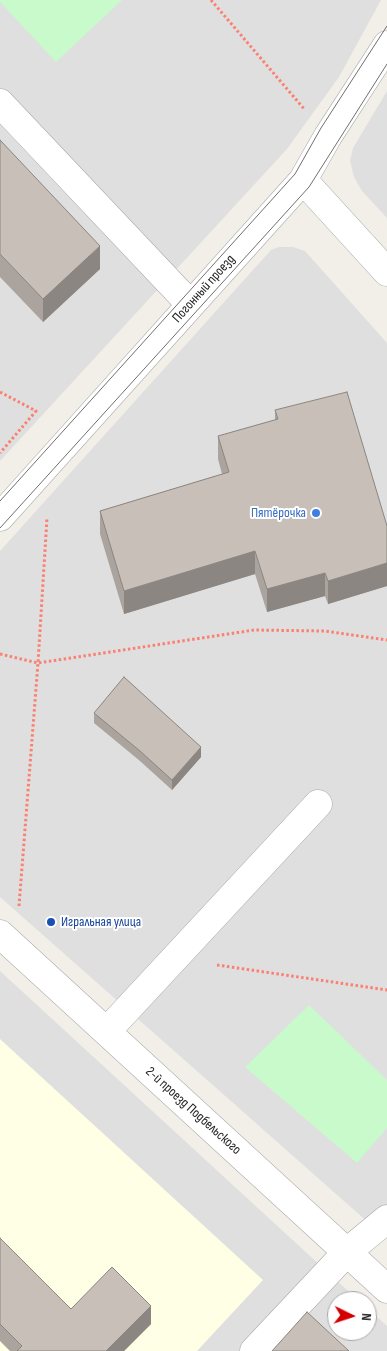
<!DOCTYPE html>
<meta charset="utf-8">
<style>
body{margin:0}
#map{position:relative;width:387px;height:1351px;overflow:hidden;background:#f2efe9;font-family:"Sofia Sans Condensed",sans-serif}
canvas{display:block}
.north{position:absolute;left:327px;top:1291px;width:50px;height:50px;box-sizing:border-box;background:#fff;border:1px solid #a7a7a7;border-radius:50%;rotate:94deg;font-size:14px;font-weight:700;line-height:20px;text-align:center;color:#222}
.north::after{content:'';display:block;margin:auto;width:18px;height:22px;background:#d40000;clip-path:polygon(50% 0,100% 100%,50% 72%,0 100%)}
</style>
<div id="map">
<canvas width="387" height="1351"></canvas>
<div class="north">N</div>
</div>
<script>
const context = document.querySelector('canvas').getContext('2d');
context.lineJoin = 'round';
function paint(path, color) { context.fillStyle = color; context.fill(path, 'evenodd'); }
const poly = rows => new Path2D(rows.map(r => 'M' + r).join(''));
function stroke(path, color, width, dash) { context.strokeStyle = color; context.lineWidth = width; context.lineCap = dash ? 'butt' : 'round'; context.setLineDash(dash || []); context.stroke(path); }
function write(font, color, halo, rows, align = 'center') {
  context.font = font + ' "Sofia Sans Condensed",sans-serif'; context.lineWidth = 4; context.setLineDash([]); context.textBaseline = 'middle'; context.strokeStyle = halo; context.fillStyle = color; for (const [text, x, y, turn = 0] of rows) {
    context.save(); context.translate(x, y); context.rotate((+turn || 0) * Math.PI / 180); context.textAlign = isNaN(turn) ? turn : align; if (halo) context.strokeText(text, 0, 0); context.fillText(text, 0, 0); context.restore();
  }
}
const residential = poly([
 [0,0,381,0,339,77,287,149,0,461],
 [387,91,387,218,362,191,354,177,350,161,353,148],
 [279,247,293,247,305,251,387,343,387,1239,0,897,0,551,271,250],
 [0,971,359,1301,337,1301,337,1331,367,1331,367,1308,387,1326,387,1351,0,1351]
]);
const education = poly([
 [0,1039,263,1280,197,1351,0,1351]
]);
const park = poly([
 [0,0,122,0,56,62,0,2],
 [309,1005,387,1080,387,1128,357,1163,245,1067]
]);
const path = poly([
 [211,0,305,110],
 [0,392,36,411,0,453],
 [0,654,38,663,254,630,325,631,387,640],
 [19,906,38,663,47,518],
 [217,965,387,990]
]);
const minor = poly([
 [0,103,190,304],
 [303,180,387,272],
 [0,517,303,180,328,136,387,45],
 [0,934,387,1289],
 [107,1031,318,804],
 [254,1351,347,1252,387,1219]
]);
const tram = poly([
 [0,501,295,174,321,128,387,26],
 [0,528,309,187,387,64]
]);
const wall = poly([
 [0,140,100,269,43,322,0,277],
 [275,410,387,526,387,586,328,604,325,596,267,612,255,574,124,614,100,534,100,511,222,474,218,459,218,436,275,420],
 [94,713,201,757,172,790,140,761,94,723],
 [0,1238,71,1309,151,1324,124,1351,10,1351,0,1341]
]);
const shadedWall = poly([
 [100,246,100,269,43,322,43,299],
 [255,551,255,574,124,614,124,591],
 [387,563,387,586,328,604,328,581],
 [325,573,325,596,267,612,267,589],
 [201,747,201,757,172,790,172,780],
 [151,1306,151,1324,124,1351,106,1351]
]);
const building = poly([
 [0,140,100,246,43,299,0,254,0,140],
 [347,392,387,526,387,563,328,581,325,573,267,589,255,551,124,591,100,511,229,472,218,436,278,419,275,410,347,392],
 [124,677,201,747,172,780,140,751,94,713,124,677],
 [0,1238,71,1309,112,1267,151,1306,106,1351,17,1351,22,1346,0,1324,0,1238],
 [307,1312,349,1351,272,1351,307,1312]
]);
const markers = [
 [316,513,5,"#3f7fe0"],
 [51,922,5,"#1a4fb4"]
];
const streetNames = [
 ["Погонный проезд",204,289,-48],
 ["2-й проезд Подбельского",193,1111,42]
];
const shopNames = [
 ["Пятёрочка",306,513]
];
const transitNames = [
 ["Игральная улица",61,922]
];
paint(residential, '#e0dfdf');
paint(education, '#ffffe5');
paint(park, '#c8facc');
stroke(minor, '#a9a9a9', 29);
stroke(path, '#fa8072', 3, [2.5, 2.5]);
stroke(minor, '#fff', 28);
stroke(tram, '#707070', 1);
paint(wall, '#aba49e');
paint(shadedWall, '#8b8681');
paint(building, '#c7bfb8');
stroke(building, '#8b8681', 1);
for (const [x, y, r, color] of markers) { const dot = new Path2D(); dot.arc(x, y, r, 0, 2 * Math.PI); context.fillStyle = color; context.fill(dot); stroke(dot, '#fff', 2); }
write('14px', '#222', '#fff', streetNames);
write('14px', '#366cbe', '#fff', shopNames, 'right');
write('14px', '#164399', '#fff', transitNames, 'left');
</script>
